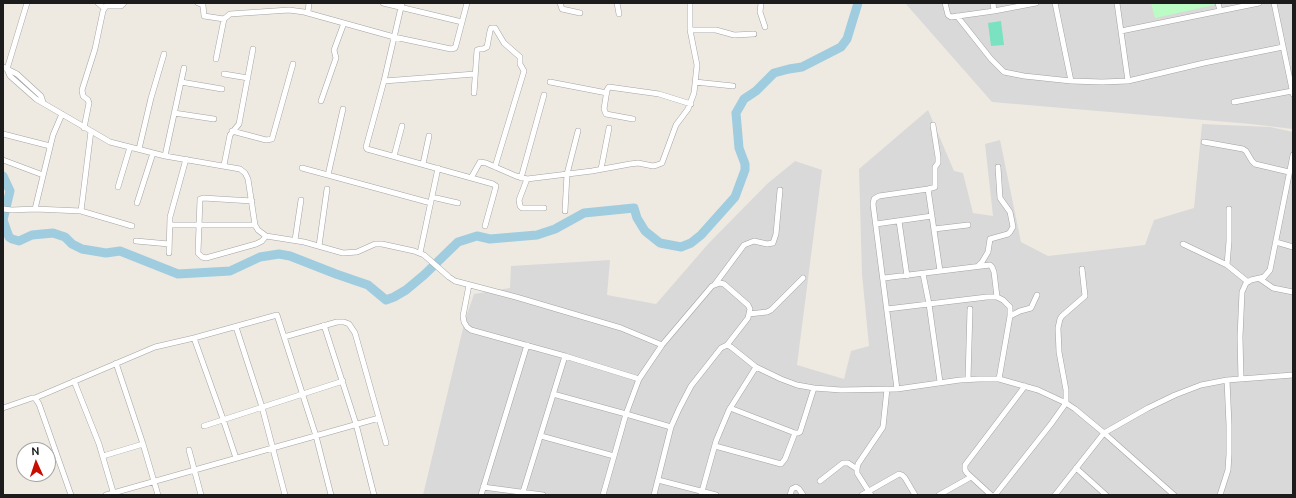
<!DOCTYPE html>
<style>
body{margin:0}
#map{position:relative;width:1296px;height:498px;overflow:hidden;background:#eeeae1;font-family:Ubuntu,sans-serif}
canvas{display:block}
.frame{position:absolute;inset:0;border:4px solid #1c1c1c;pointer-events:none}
.north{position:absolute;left:16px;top:442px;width:40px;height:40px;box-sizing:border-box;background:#fff;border:1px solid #a4a4a4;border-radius:50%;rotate:357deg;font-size:11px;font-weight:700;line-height:16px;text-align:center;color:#1c1c1c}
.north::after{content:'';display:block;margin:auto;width:14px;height:18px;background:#c80c00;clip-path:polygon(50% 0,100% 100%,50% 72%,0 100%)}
</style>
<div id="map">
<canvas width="1296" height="498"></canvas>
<div class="frame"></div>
<div class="north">N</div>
</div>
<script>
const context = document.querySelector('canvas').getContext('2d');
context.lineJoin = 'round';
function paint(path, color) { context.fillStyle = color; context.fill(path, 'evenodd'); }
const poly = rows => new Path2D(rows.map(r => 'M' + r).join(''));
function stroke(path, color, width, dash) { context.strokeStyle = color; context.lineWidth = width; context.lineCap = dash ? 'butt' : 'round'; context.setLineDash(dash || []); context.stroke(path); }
const residential = poly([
 [905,3,1293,3,1293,129,1251,124,992,102],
 [928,110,954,171,963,173,973,213,993,216,985,144,1000,140,1021,242,1048,256,1145,245,1154,220,1194,208,1202,124,1270,127,1293,132,1293,495,423,495,465,320,474,294,510,288,511,266,610,260,607,295,656,304,709,243,767,184,795,161,822,170,797,365,844,379,851,351,869,346,862,274,859,169]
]);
const park = poly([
 [1151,3,1213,3,1214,5,1155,18]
]);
const pitch = poly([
 [1001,21,1004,45,991,46,988,23]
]);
const river = poly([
 [3,176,10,191,3,220,9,237,12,239,19,241,32,235,53,233,65,237,72,244,82,249,106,253,120,251,178,274,230,271,260,257,279,254,290,256,336,274,368,285,386,300,394,297,406,290,424,275,458,242,477,236,490,239,537,235,555,229,584,213,634,208,637,218,645,231,660,243,681,247,691,243,701,235,735,197,745,170,745,164,739,148,736,113,744,99,756,91,774,73,789,69,802,67,841,47,847,39,858,3]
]);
const minor = poly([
 [27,3,7,69,10,76,36,99,110,142,165,156,240,169,245,173,248,179,255,225,258,230,266,236,304,242,343,253,357,252,375,244,382,244,414,251,424,255,449,277,455,281,516,297,621,328,662,345,639,379,626,414,671,427],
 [98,3,104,8],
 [198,3,203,5,204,16,224,19],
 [383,3,462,22],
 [402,3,384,81,366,147,367,149,493,184,496,186,495,190,485,226],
 [560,3,562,9,580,13],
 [617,3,619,14],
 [761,3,760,12,765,27],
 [945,3,948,15,951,17,994,11,1036,3],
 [993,3,994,11],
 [1055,3,1071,81],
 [1117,3,1128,81],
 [1218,3,1220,11],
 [1274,3,1293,94],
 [308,12,309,3],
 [957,16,991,59,1004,72,1024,76,1071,81,1102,82,1128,81,1204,63,1283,47],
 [690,30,716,30,734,35,754,34],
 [1121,31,1259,3],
 [216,59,224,19,230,14,289,10,304,12,394,37,451,49,455,48,456,45,467,3],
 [3,67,17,74,41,96,43,102],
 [224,74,248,78],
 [384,81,475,74],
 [181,82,222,89],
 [550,82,607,93],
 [695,82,733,86],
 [474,93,477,50,480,49,483,49,487,47,490,31,491,28,495,28,504,43,520,57,520,64,524,71,495,167],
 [321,101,336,58,334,50,344,23],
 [1234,102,1292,91],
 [174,113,214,119],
 [633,119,606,114,604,109,607,90,609,87,659,94,691,104],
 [84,128,89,103,88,100,83,96,82,90,95,49,103,11,106,6,121,6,124,3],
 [232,131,266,140,272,139,293,64],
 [3,134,50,146],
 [1204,142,1243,149,1246,151,1252,161,1255,164,1289,172],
 [139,149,151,98,164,54],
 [165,156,184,68],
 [394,156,402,126],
 [3,160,43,175],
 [423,164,429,136],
 [224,165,230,135,239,124,253,49],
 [302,168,431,203],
 [601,169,609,128],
 [328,175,343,109],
 [471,178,480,162,486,163,516,176,527,179,592,171,630,164,638,163,653,166,657,165,662,163,676,125,688,109,694,93,697,65,690,30,690,3],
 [521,178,544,95],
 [527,179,519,200,520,206,522,208,544,208],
 [118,187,130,147],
 [928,189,940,271],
 [432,197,458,203],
 [252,201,203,198,200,199,198,253,202,257,206,258,256,244,262,241,266,236],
 [137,203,153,153],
 [3,209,12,210,35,209,53,135,62,114],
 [35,209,81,211,132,226],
 [81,211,91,131],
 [565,211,567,174,578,131],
 [899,221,907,276],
 [876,224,932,216],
 [170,225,255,225],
 [934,229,968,225],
 [295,240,301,200],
 [136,241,169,244],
 [1276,242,1293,247],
 [1183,244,1227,265,1248,282],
 [319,246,327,189],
 [169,253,170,217,186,159],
 [420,253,438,168],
 [1227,265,1229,241,1229,209],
 [978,266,982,262,988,252,990,239,1008,234,1010,232,1013,227,1010,212,1000,198,998,167],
 [923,274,929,304,940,382],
 [884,278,990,265,992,267,994,272,997,297],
 [1260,279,1273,288,1293,292],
 [715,284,744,245,754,241,767,244,773,243,776,234,780,190],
 [469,285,463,316,464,322,467,327,471,330,565,356,639,379],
 [887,309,987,297,997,297,1003,300,1010,307,1010,316,999,379],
 [749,314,767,312,771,310,803,278],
 [1010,316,1020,311,1031,308,1037,295],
 [324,325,356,424,374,495],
 [236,327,262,407,285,495],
 [284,337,337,322,344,322,349,324,355,333,386,443],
 [194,338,277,315,316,436,331,495],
 [662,345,712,286,720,283,724,284,748,305,750,309,748,318,727,345],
 [116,363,143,444,158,495],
 [968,379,970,309],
 [1241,379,1240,337,1242,292,1246,283,1251,280,1264,277,1270,270,1293,155],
 [74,381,99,444,114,495],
 [897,389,873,204,874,199,879,196,928,189,935,187,935,167,938,163,938,157,933,125],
 [553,394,626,414,603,495],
 [35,398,155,347,194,338,223,419,236,458],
 [3,408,32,398,35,398,39,404,71,495],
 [730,408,795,433,798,433,800,432,814,388],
 [204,426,343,381],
 [541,436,614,456],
 [715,446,781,464,785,459,795,433],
 [189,450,201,495],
 [103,456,143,444],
 [1076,468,1106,495],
 [658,480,716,495],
 [820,481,843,463,848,463,857,469],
 [483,487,543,495],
 [523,492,565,356],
 [106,495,379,418],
 [481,495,527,345],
 [654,495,671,427,679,409,691,386,721,348,727,345,731,347,756,367,781,379,797,385,814,388,841,390,897,389,960,380,979,379,999,379,1038,390,1066,403,1075,409,1104,433,1174,495],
 [701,495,716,441,729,410,756,367],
 [790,495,792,489,796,487,799,489,803,495],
 [862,495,899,474,902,475,905,478,915,495],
 [871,495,857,473,857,469,858,464,883,427,887,389],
 [939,495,971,477],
 [991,495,967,473,965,470,965,465,1025,386],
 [995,495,1051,424,1066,403,1066,390,1059,352,1058,328,1060,319,1062,316,1085,296,1082,269],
 [1055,495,1104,433,1148,408,1175,395,1201,385,1227,380,1293,375],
 [1220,495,1228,470,1229,454,1229,425,1227,380]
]);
paint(residential, '#dad9d9');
paint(park, '#bafcc3');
paint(pitch, '#7ae2c0');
stroke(river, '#9fccde', 9);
stroke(minor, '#a3a3a3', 6);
stroke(minor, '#fff', 5);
</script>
